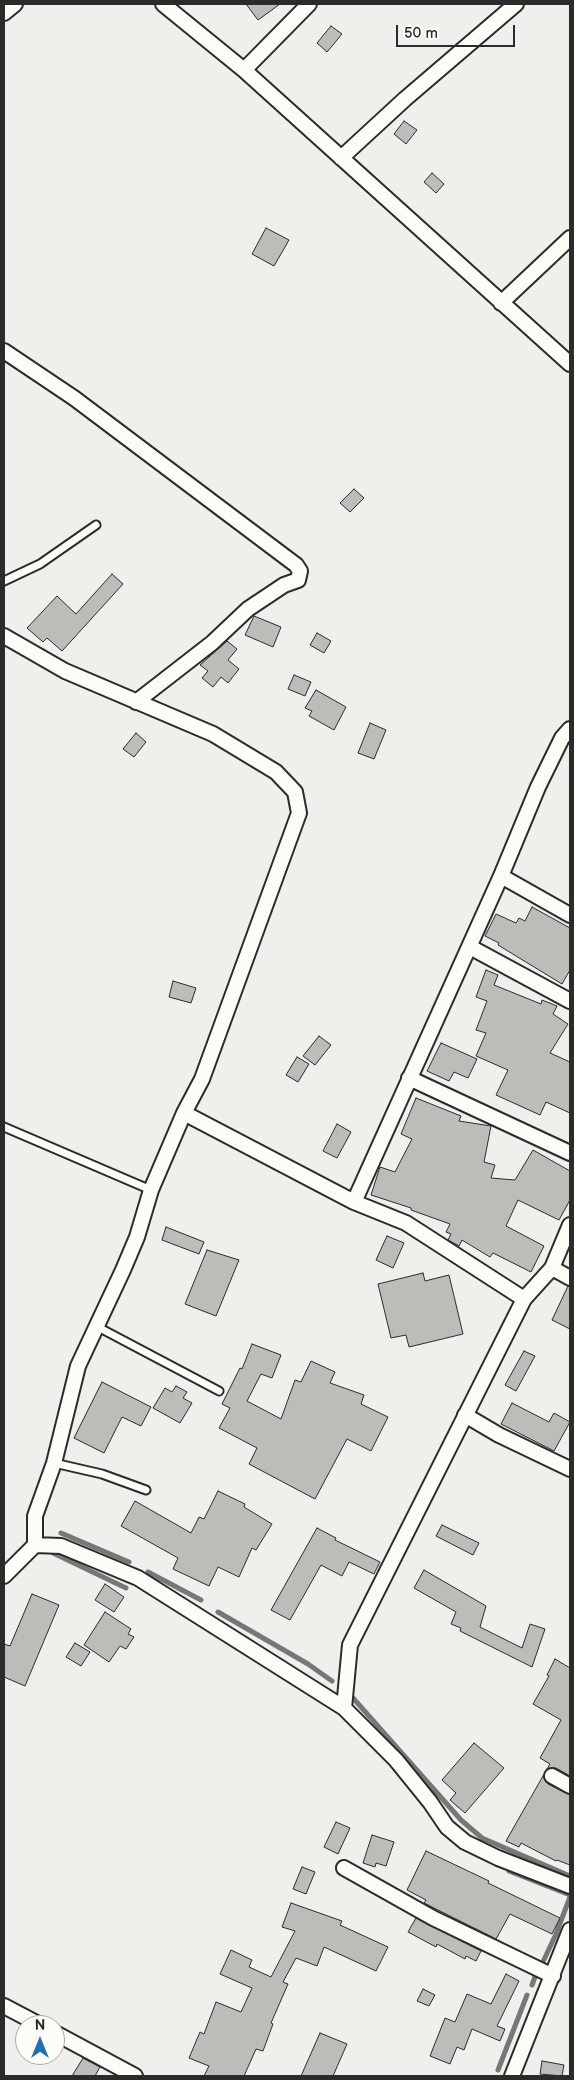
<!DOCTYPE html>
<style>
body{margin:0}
#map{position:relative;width:574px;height:2080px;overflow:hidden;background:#f0efeb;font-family:"Balsamiq Sans",sans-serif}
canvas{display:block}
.frame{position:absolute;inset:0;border:5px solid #2b2b2b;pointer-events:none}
.north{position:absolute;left:15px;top:2015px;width:50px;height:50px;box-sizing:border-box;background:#fdfcf7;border:1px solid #a9a8a5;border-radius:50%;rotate:0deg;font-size:14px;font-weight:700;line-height:20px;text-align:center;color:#2b2b2b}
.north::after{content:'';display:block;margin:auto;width:18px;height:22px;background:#1f6fb2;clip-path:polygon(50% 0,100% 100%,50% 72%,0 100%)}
.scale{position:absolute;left:396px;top:25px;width:119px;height:22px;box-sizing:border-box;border:2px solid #2b2b2b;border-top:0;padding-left:6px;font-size:15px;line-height:18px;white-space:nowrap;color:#2b2b2b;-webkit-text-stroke:4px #fdfcf7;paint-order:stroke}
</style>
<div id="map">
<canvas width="574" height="2080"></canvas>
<div class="frame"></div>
<div class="north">N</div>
<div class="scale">50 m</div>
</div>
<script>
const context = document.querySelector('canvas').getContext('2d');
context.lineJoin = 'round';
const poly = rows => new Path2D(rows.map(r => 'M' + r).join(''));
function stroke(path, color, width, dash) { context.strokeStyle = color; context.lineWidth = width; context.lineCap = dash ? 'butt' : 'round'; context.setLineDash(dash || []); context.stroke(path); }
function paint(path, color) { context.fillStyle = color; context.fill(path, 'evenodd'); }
const stream = poly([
 [61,1533,129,1562],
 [53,1553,126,1588],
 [148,1572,201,1600],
 [218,1612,308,1664,332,1681],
 [353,1698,461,1820,482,1838,570,1876],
 [509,1871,570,1895],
 [542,1964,556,1934,570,1897],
 [532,1985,535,1977],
 [498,2070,527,1995]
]);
const building = poly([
 [246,4,280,4,258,20,246,4],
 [331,26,342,34,327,52,317,43,331,26],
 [404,121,417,130,406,144,394,134,404,121],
 [432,173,444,184,436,193,424,182,432,173],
 [266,228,289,240,274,266,252,254,266,228],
 [354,489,364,498,350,512,340,503,354,489],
 [112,574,123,584,62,651,47,638,43,642,27,628,57,596,76,614,112,574],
 [254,616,281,627,273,647,245,635,254,616],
 [317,633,331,641,324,653,310,645,317,633],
 [227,641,237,649,228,660,239,669,228,683,221,677,213,687,202,678,208,671,200,665,227,641],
 [294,675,311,682,305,696,288,689,294,675],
 [316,690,346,707,334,730,309,716,312,711,305,708,316,690],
 [370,723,386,730,374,759,358,753,370,723],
 [136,733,146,742,134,757,123,749,136,733],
 [532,907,570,928,570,970,562,984,498,945,499,943,485,936,496,914,516,923,519,918,525,921,532,907],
 [486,970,498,975,494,985,541,1004,542,1000,557,1006,553,1014,568,1024,550,1053,570,1062,570,1113,546,1102,540,1115,496,1095,508,1070,476,1056,486,1033,476,1030,487,1001,476,997,486,970],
 [173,981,196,988,191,1003,169,997,173,981],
 [319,1036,331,1045,315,1065,303,1056,319,1036],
 [441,1043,477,1059,468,1078,454,1072,449,1081,427,1071,441,1043],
 [297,1057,309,1064,298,1082,286,1075,297,1057],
 [416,1098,461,1116,459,1121,491,1126,484,1162,495,1165,491,1178,515,1180,533,1150,570,1171,570,1200,559,1220,518,1200,506,1226,544,1246,531,1272,493,1253,490,1257,462,1240,459,1246,448,1240,451,1234,446,1232,450,1224,411,1210,411,1208,371,1195,380,1167,395,1172,412,1139,401,1134,416,1098],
 [337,1124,351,1132,337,1158,323,1151,337,1124],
 [166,1227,204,1242,199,1254,162,1240,166,1227],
 [387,1236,404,1243,393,1268,376,1260,387,1236],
 [207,1250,239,1260,216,1316,185,1304,207,1250],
 [423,1273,425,1281,449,1275,463,1334,409,1347,406,1335,391,1338,378,1284,423,1273],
 [568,1286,570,1287,570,1329,552,1320,568,1286],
 [252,1344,281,1355,272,1378,261,1374,247,1401,281,1419,295,1380,301,1382,311,1361,335,1372,330,1383,364,1395,361,1404,388,1417,371,1451,347,1439,315,1499,249,1464,257,1448,219,1428,230,1408,222,1404,240,1368,242,1369,252,1344],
 [524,1351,535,1356,516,1391,505,1385,524,1351],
 [102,1382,151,1407,141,1426,122,1417,104,1453,74,1438,102,1382],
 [176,1386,187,1392,183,1398,192,1403,180,1423,153,1408,165,1388,172,1392,176,1386],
 [512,1403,549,1422,554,1413,570,1422,554,1451,501,1424,512,1403],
 [218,1491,245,1504,244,1507,272,1524,256,1550,252,1548,239,1577,218,1567,209,1586,173,1569,178,1558,121,1526,135,1501,191,1533,199,1517,204,1519,218,1491],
 [442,1525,479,1543,473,1555,436,1536,442,1525],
 [317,1528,336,1538,335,1540,380,1562,374,1574,349,1562,342,1576,321,1565,290,1620,271,1610,317,1528],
 [424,1570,486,1606,480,1627,522,1648,530,1624,545,1629,532,1667,460,1631,461,1628,451,1624,456,1612,414,1588,424,1570],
 [105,1584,124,1597,114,1612,95,1600,105,1584],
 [32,1594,59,1605,25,1686,4,1677,4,1644,10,1646,32,1594],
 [105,1612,131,1629,128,1634,134,1637,126,1649,120,1646,109,1662,84,1645,105,1612],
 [75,1643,90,1652,81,1666,66,1657,75,1643],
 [555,1659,570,1668,570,1776,556,1768,547,1769,550,1764,540,1758,561,1720,533,1704,549,1676,547,1675,555,1659],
 [474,1743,504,1768,465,1813,450,1800,456,1793,442,1780,474,1743],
 [543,1776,548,1784,570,1795,570,1865,557,1860,556,1861,521,1843,519,1847,506,1841,543,1776],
 [336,1822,350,1828,338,1854,324,1847,336,1822],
 [372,1835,394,1842,386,1866,376,1863,375,1867,363,1863,372,1835],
 [426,1851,489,1881,488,1883,560,1918,552,1934,510,1914,496,1939,424,1903,426,1900,407,1890,426,1851],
 [302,1867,315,1872,306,1894,293,1889,302,1867],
 [291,1903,342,1921,340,1925,388,1947,376,1971,324,1947,317,1966,296,1958,283,1982,288,1984,271,2023,273,2024,263,2051,256,2049,244,2076,204,2076,209,2066,189,2058,200,2032,204,2034,216,2002,241,2012,252,1988,220,1974,231,1950,252,1960,249,1967,271,1977,295,1931,282,1927,291,1903],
 [416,1918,481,1951,476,1961,466,1956,465,1959,437,1944,436,1947,408,1932,416,1918],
 [506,1974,519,1981,497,2026,505,2029,500,2041,472,2029,464,2050,457,2047,450,2064,430,2056,445,2018,455,2022,467,1994,491,2004,506,1974],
 [423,1989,435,1995,429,2006,417,2001,423,1989],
 [320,2033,347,2044,333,2076,301,2076,320,2033],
 [83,2058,100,2067,95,2076,72,2076,83,2058],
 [542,2061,564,2065,562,2076,540,2074,542,2061]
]);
const service = poly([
 [4,581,40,564,96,525],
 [4,1127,151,1190],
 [96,1326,219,1391],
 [54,1463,102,1474,146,1490]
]);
const minor = poly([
 [163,4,244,70,570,364],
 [4,13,15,4],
 [244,70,309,4],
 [341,158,405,99,516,4],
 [501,303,570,238],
 [4,351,74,398,296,565,300,571,298,580,284,585,248,609,212,643,136,702],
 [4,636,65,671,213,734,276,772,295,792,299,813,202,1079,184,1113,151,1190,137,1237,123,1270,78,1366,54,1463,35,1516,35,1545],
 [501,876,570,915],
 [470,947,570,1001],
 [409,1078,570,1153],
 [184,1113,354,1202],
 [552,1268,570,1225],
 [524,1299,406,1223,354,1202,501,876,538,787,562,738,570,729],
 [465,1415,499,1435,570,1469],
 [4,1576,35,1545,61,1546,138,1578,344,1708,396,1760,430,1802,447,1827,465,1842,498,1858,570,1886],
 [344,1708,350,1645,524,1299,552,1268,570,1278],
 [552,1776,570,1786],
 [344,1868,433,1918,553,1976],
 [4,2006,40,2025],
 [55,2033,135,2076],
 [512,2076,570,1930]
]);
stroke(stream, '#777775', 5);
paint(building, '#bdbcb8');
stroke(building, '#2b2b2b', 1);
stroke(service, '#2b2b2b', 11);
stroke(minor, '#2b2b2b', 18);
stroke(service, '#fdfcf7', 7);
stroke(minor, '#fdfcf7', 14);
</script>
